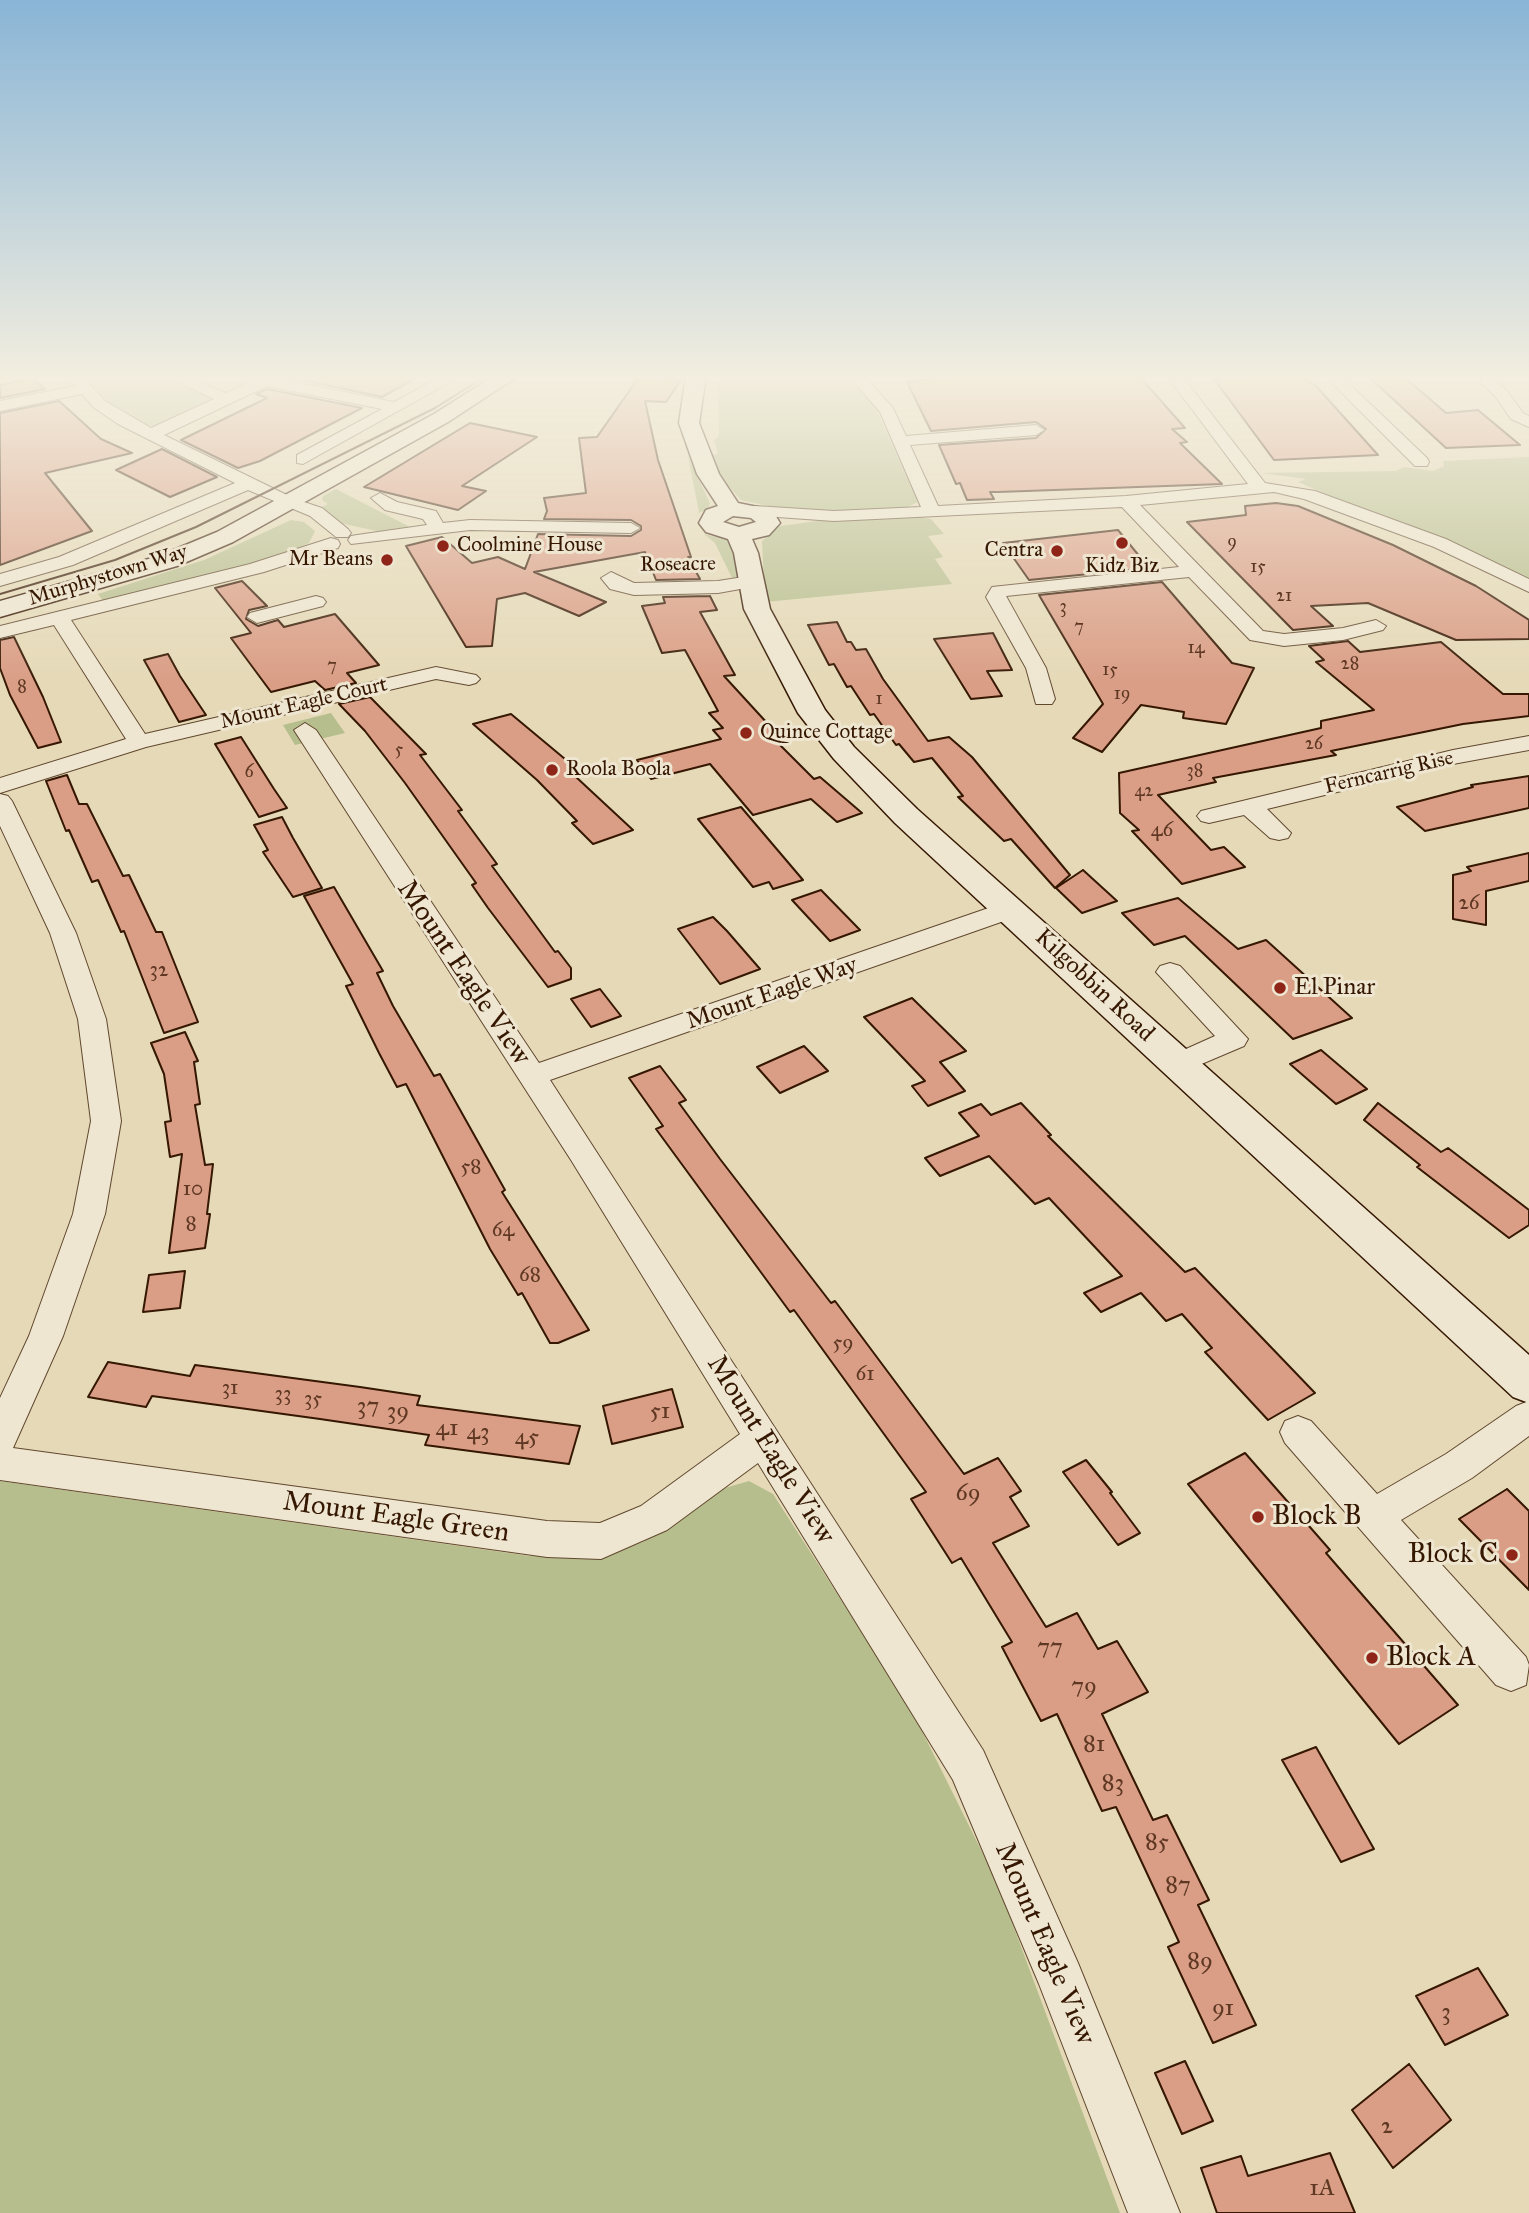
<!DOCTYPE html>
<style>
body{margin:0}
canvas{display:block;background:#e5d9b7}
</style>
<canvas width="1529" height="2213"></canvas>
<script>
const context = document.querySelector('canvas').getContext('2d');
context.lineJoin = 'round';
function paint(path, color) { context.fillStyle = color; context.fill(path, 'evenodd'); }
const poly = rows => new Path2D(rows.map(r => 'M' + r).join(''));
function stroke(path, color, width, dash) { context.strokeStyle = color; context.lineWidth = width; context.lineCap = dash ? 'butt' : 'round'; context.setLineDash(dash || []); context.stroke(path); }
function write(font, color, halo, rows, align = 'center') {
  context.font = font + ' "IM FELL Great Primer",serif'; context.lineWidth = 6; context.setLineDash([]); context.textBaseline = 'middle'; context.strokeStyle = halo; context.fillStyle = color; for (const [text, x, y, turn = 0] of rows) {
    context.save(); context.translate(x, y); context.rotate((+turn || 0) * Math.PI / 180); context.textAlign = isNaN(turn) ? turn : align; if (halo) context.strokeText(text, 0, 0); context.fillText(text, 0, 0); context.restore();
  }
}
const green = poly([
 [86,376,163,376,211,399,213,403,164,425,145,426,107,401],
 [721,376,847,376,875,407,918,502,905,508,796,512,741,500,716,472,710,457,718,453,714,440,719,436,718,385],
 [688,457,710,503,708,509,697,514,699,512],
 [1529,457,1529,583,1298,482,1306,479,1262,473,1396,471,1404,467,1433,471,1444,466,1443,461],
 [336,489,412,528,381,532,340,523,320,508,328,504,322,500,323,496],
 [920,517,931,519,944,534,928,536,943,557,935,559,952,584,765,602,762,541,780,526,832,519],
 [291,520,304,522,315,531,309,543,295,550,226,571,103,601,98,594,204,560],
 [704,534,727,540,733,545,739,577,732,578,715,543],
 [331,713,345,733,295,745,283,725],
 [0,1481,530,1556,598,1558,643,1542,725,1488,749,1481,773,1494,910,1707,997,1882,1120,2213,0,2213]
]);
const building = poly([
 [284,376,420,376,382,397,284,376],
 [961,376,1139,376,1185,428,1172,429,1187,442,1180,443,1222,484,998,492,990,492,994,499,967,500,960,483,956,484,939,445,1036,438,1046,429,1036,422,931,431,907,382,961,376],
 [1265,376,1301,376,1316,386,1378,455,1274,460,1214,379,1265,376],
 [1368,376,1403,376,1446,413,1478,410,1520,445,1446,448,1368,376],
 [639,377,681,380,666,402,645,401,658,460,691,557,688,557,700,579,656,580,645,552,534,572,606,602,579,616,525,593,497,599,492,646,466,647,406,546,442,537,472,563,498,557,525,569,538,534,631,536,641,530,641,526,631,520,544,519,547,511,544,498,586,493,579,438,597,437,639,377],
 [32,378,45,389,0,398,0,385,32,378],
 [267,389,362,408,260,461,238,468,181,440,267,398,256,394,267,389],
 [59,401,101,439,132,453,45,473,92,531,0,565,0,413,59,401],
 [470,423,537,437,462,486,486,491,458,510,364,487,470,423],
 [162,449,217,477,170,497,116,470,162,449],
 [1276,503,1298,506,1393,545,1476,586,1529,620,1529,639,1456,640,1368,603,1311,606,1333,626,1293,630,1187,522,1246,515,1245,506,1276,503],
 [1118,530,1149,568,1029,580,1003,543,1118,530],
 [242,581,267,606,249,610,246,619,258,626,278,620,284,627,335,614,379,665,347,673,356,683,325,690,315,681,271,692,231,638,251,633,215,588,242,581],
 [1162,582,1232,663,1254,668,1226,724,1183,718,1184,712,1141,705,1102,752,1073,738,1103,704,1039,595,1162,582],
 [710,596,717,610,700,612,735,675,724,676,779,736,773,738,814,779,820,777,862,813,837,822,811,799,753,815,710,764,651,779,637,760,721,739,713,730,723,728,709,713,718,711,685,650,662,653,642,606,665,603,663,597,710,596],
 [837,622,847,642,851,642,856,650,866,649,883,679,928,741,949,737,972,757,1070,875,1055,888,1011,839,1004,841,958,797,963,796,932,758,914,762,899,744,896,745,874,714,870,715,851,686,847,687,834,664,829,665,808,625,837,622],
 [993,633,1012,670,987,671,1002,696,971,699,934,639,993,633],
 [14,637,43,697,61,742,38,748,10,695,0,668,0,640,14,637],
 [1348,641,1360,652,1441,642,1503,694,1529,694,1529,716,1463,724,1331,751,1336,755,1213,778,1216,782,1158,795,1211,850,1224,847,1245,867,1182,884,1132,831,1139,830,1120,813,1119,773,1321,728,1321,721,1374,710,1316,662,1324,660,1309,646,1348,641],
 [168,654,180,676,206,715,179,722,144,660,168,654],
 [370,697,426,754,420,755,462,810,458,811,497,864,492,866,555,952,558,951,571,968,571,979,548,987,488,908,472,885,476,883,405,783,365,731,339,704,370,697],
 [511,714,583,774,576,777,633,830,593,844,572,823,577,821,537,780,473,724,511,714],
 [241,737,274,789,287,808,259,817,215,744,241,737],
 [67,775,79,804,87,804,123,876,129,875,156,932,162,932,198,1022,164,1033,124,931,121,932,98,880,92,882,69,830,66,831,46,781,67,775],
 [1529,776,1529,808,1425,831,1397,807,1473,787,1471,785,1529,776],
 [741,807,803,880,773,889,769,882,753,887,698,819,741,807],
 [282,817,293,838,322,888,293,897,263,852,268,850,254,825,282,817],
 [1529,853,1529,881,1486,891,1486,925,1453,919,1453,875,1471,871,1467,867,1529,853],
 [1083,870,1117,901,1082,913,1056,888,1083,870],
 [334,887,383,971,377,973,393,1006,434,1076,440,1074,505,1190,502,1192,589,1330,558,1343,550,1343,522,1293,518,1295,490,1249,406,1084,397,1087,379,1053,346,986,353,984,304,896,334,887],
 [821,890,860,930,830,941,792,900,821,890],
 [1178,898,1238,949,1266,940,1352,1018,1293,1039,1185,936,1154,945,1122,913,1178,898],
 [713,917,727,931,760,969,720,984,678,929,713,917],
 [600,989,621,1016,591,1027,571,999,600,989],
 [912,998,966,1051,940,1062,965,1091,928,1106,912,1086,925,1081,864,1017,912,998],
 [185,1032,198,1061,194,1062,200,1104,195,1105,205,1165,213,1164,207,1214,210,1214,205,1248,169,1253,182,1154,170,1157,165,1122,171,1121,164,1074,151,1043,185,1032],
 [804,1046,828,1071,780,1093,757,1067,804,1046],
 [1321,1050,1367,1089,1336,1104,1290,1064,1321,1050],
 [660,1066,686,1100,679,1103,720,1159,831,1303,835,1301,964,1474,998,1458,1021,1491,1010,1497,1029,1526,993,1543,1046,1627,1077,1613,1098,1649,1117,1641,1148,1692,1102,1714,1153,1820,1167,1815,1209,1900,1198,1905,1256,2025,1213,2043,1168,1947,1179,1942,1116,1807,1102,1811,1057,1714,1041,1721,1002,1647,1012,1642,961,1558,952,1563,911,1499,926,1492,794,1310,790,1312,656,1129,663,1126,629,1078,660,1066],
 [1021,1103,1051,1135,1048,1136,1185,1272,1195,1268,1315,1393,1268,1420,1205,1352,1212,1348,1182,1314,1166,1321,1141,1293,1101,1312,1084,1293,1122,1276,1049,1198,1035,1204,989,1156,940,1176,925,1158,979,1136,959,1113,981,1104,991,1115,1021,1103],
 [1378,1103,1441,1152,1448,1148,1529,1210,1529,1225,1509,1238,1417,1167,1420,1165,1364,1120,1378,1103],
 [185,1271,180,1308,143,1312,149,1275,185,1271],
 [108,1362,190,1376,195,1365,360,1387,420,1396,417,1405,580,1426,569,1464,425,1445,429,1435,320,1419,152,1396,146,1407,88,1397,108,1362],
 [672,1389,683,1427,612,1444,603,1406,672,1389],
 [1245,1453,1330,1550,1326,1553,1458,1705,1399,1744,1188,1484,1245,1453],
 [1086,1460,1112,1492,1110,1493,1140,1533,1118,1545,1063,1472,1086,1460],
 [1507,1489,1529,1511,1529,1590,1459,1519,1507,1489],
 [1316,1747,1374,1849,1341,1862,1282,1760,1316,1747],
 [1478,1968,1508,2015,1445,2045,1416,1996,1478,1968],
 [1185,2061,1213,2121,1182,2134,1155,2073,1185,2061],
 [1409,2064,1451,2120,1393,2168,1352,2110,1409,2064],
 [1330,2153,1355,2213,1217,2213,1201,2168,1241,2156,1248,2176,1330,2153]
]);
const street = poly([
 [67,376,82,376,105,401,151,428,214,399,166,376,186,376,226,393,262,376,282,376,280,379,394,402,442,376,461,376,303,464,297,463,297,455,382,409,267,386,164,435,295,499,322,508,348,529,351,533,348,537,336,537,310,516,248,490,73,565,0,586,0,574,59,557,235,483,118,424,93,407,82,394,0,411,0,401,75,386,67,376],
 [849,376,864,376,893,408,906,436,1036,425,1044,430,1036,435,910,445,938,506,1126,496,1248,484,1167,376,1182,376,1265,483,1315,491,1446,539,1529,579,1529,592,1434,547,1304,499,1274,492,1140,505,1263,631,1284,634,1343,628,1376,620,1386,626,1383,630,1343,640,1284,646,1250,640,1189,577,1006,596,1046,668,1055,699,1052,704,1036,704,1026,668,986,597,992,587,1179,567,1122,507,834,521,749,515,746,511,749,507,755,506,834,511,921,507,880,412,849,376],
 [1325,376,1341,376,1427,458,1429,462,1427,466,1415,466,1325,376],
 [1481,377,1491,377,1507,391,1523,413,1529,416,1529,427,1511,419,1496,397,1481,383,1481,377],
 [380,493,397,502,436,511,443,523,470,520,631,523,640,528,631,533,470,530,351,544,348,540,351,536,357,535,427,525,423,519,385,510,371,498,380,493],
 [331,538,338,540,340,544,338,548,264,572,71,620,145,734,436,667,476,675,480,679,476,683,469,685,436,679,146,747,0,793,0,778,126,739,54,625,0,638,0,626,250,564,331,538],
 [611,572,634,583,718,581,750,576,760,582,757,586,718,593,634,595,610,589,601,578,611,572],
 [316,596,323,598,326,602,323,606,257,623,247,617,250,613,316,596],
 [305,723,316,730,539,1063,1003,903,1012,901,1021,903,1025,909,1021,915,550,1080,983,1750,1078,1963,1180,2213,1128,2213,1039,1984,953,1780,758,1463,667,1530,601,1559,547,1557,0,1480,0,1398,29,1336,73,1214,91,1121,78,1019,50,933,0,826,0,794,8,796,12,801,76,933,106,1019,121,1121,105,1214,63,1336,13,1448,547,1521,600,1523,641,1506,740,1434,571,1160,294,730,305,723],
 [1529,736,1529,750,1453,764,1267,809,1291,833,1288,838,1279,840,1270,838,1244,815,1209,823,1201,821,1197,816,1201,811,1453,750,1529,736],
 [1170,963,1180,966,1248,1039,1244,1046,1178,1074,1168,1071,1164,1064,1168,1057,1215,1036,1156,972,1160,966,1170,963],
 [1529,1401,1529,1436,1472,1478,1401,1520,1526,1657,1529,1665,1526,1685,1511,1691,1496,1685,1285,1443,1280,1432,1285,1421,1298,1416,1311,1421,1377,1494,1446,1454,1516,1406,1529,1401]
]);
const secondary = poly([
 [494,376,518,376,448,422,233,542,177,566,0,617,0,601,159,556,217,532,434,414,494,376],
 [686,376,706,376,699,423,719,474,738,503,772,510,780,523,769,535,752,539,758,553,770,609,825,710,854,747,917,809,1529,1355,1529,1403,1513,1397,895,823,834,759,798,713,744,609,734,553,728,539,706,532,699,523,706,510,718,506,697,474,679,423,686,376],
 [733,516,751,518,756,522,739,527,723,522,733,516]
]);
const tram = poly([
 [0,594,115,560,196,527,435,408,486,376]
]);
const markers = [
 [1122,543,7,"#8f2418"],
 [443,546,7,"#8f2418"],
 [1057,551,7,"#8f2418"],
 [387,560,7,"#8f2418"],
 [746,733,7,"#8f2418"],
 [552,770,7,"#8f2418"],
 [1280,988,7,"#8f2418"],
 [1258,1517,7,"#8f2418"],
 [1512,1555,7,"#8f2418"],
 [1372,1658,7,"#8f2418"]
];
const farNumbernames = [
 ["9",1232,543],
 ["15",1258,568],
 ["21",1284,597],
 ["3",1063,608],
 ["7",1079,628],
 ["14",1196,649],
 ["28",1350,665],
 ["7",332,667],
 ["15",1110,671],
 ["8",22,688],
 ["19",1122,695],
 ["1",879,700],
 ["26",1314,745],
 ["5",399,751],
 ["38",1195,772],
 ["6",249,773],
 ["42",1144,792]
];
const farPoinames = [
 ["Coolmine House",457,546],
 ["Centra",1043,551,"right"],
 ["Mr Beans",373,560,"right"],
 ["Kidz Biz",1122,567,"center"],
 ["Quince Cottage",760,733],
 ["Roola Boola",566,770]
];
const farStreetnames = [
 ["Roseacre",678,565,-1],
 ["Murphystown Way",108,576,-17],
 ["Mount Eagle Court",304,704,-13],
 ["Ferncarrig Rise",1389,773,-13]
];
const numberNames = [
 ["46",1162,831],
 ["26",1469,904],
 ["32",159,971],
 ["58",471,1168],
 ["10",193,1190],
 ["8",191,1225],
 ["64",503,1231],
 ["68",530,1276],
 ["59",843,1344],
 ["61",865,1375],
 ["31",230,1389],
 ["33",283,1395],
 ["35",313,1400]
];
const streetNames = [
 ["Kilgobbin Road",1094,986,43],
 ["Mount Eagle Way",772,994,-19]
];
const poiNames = [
 ["El Pinar",1294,988]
];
const nearNumbernames = [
 ["37",368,1407],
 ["39",398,1412],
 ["51",660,1412],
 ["41",447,1429],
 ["43",478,1433],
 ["45",527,1438],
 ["69",968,1494],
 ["77",1050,1648],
 ["79",1084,1687],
 ["81",1094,1745],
 ["83",1113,1784],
 ["85",1157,1843],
 ["87",1178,1886],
 ["89",1200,1962],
 ["91",1223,2009],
 ["3",1446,2013],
 ["2",1387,2127],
 ["1A",1322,2189]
];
const nearStreetnames = [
 ["Mount Eagle View",463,973,56],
 ["Mount Eagle View",770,1450,58],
 ["Mount Eagle Green",396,1518,8],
 ["Mount Eagle View",1044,1944,67]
];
const nearPoinames = [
 ["Block B",1272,1517],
 ["Block C",1498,1555,"right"],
 ["Block A",1386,1658]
];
paint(green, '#b7be8d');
paint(building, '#da9d85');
stroke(building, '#351702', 2);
stroke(street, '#61482f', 2);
stroke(secondary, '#351702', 3);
paint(street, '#eee6d0');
paint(secondary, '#eee6d0');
stroke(tram, '#351702', 2);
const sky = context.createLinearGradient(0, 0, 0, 686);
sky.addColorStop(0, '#89b5d6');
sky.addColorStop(0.55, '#f3eedf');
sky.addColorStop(1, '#f3eedf00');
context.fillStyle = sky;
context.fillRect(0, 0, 1529, 686);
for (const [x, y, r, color] of markers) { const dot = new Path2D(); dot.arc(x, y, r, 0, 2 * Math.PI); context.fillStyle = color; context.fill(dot); stroke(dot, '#eee6d0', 2.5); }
write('18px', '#5e3823', null, farNumbernames);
write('21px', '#351702', '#eee6d0', farPoinames, 'left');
write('21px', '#351702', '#eee6d0', farStreetnames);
write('21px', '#5e3823', null, numberNames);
write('24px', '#351702', '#eee6d0', streetNames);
write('24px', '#351702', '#eee6d0', poiNames, 'left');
write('24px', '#5e3823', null, nearNumbernames);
write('28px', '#351702', '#eee6d0', nearStreetnames);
write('28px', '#351702', '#eee6d0', nearPoinames, 'left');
</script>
